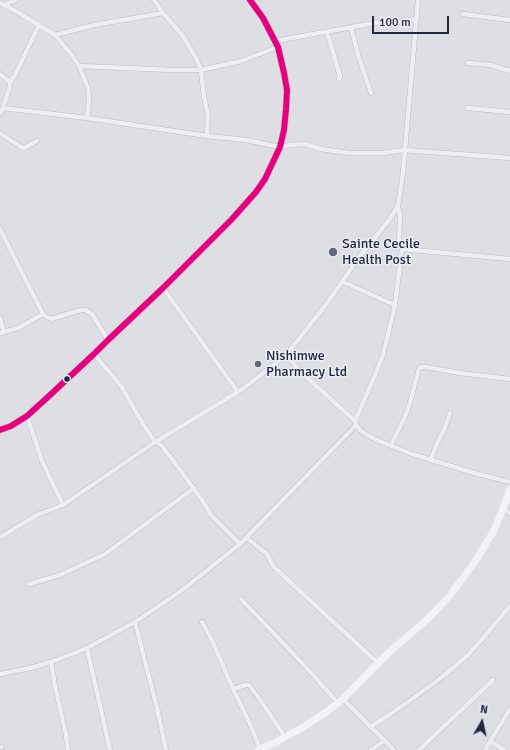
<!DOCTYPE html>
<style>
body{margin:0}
#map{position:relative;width:510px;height:750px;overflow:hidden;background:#dedfe4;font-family:Signika,sans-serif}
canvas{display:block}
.north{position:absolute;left:462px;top:702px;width:40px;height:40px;-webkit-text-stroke:3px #eaecf5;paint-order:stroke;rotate:9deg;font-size:11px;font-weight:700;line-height:16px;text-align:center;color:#24283e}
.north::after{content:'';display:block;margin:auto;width:14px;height:18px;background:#24283e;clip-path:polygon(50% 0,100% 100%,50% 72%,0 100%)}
.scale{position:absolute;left:372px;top:16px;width:77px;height:18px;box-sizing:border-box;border:2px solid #24283e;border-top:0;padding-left:5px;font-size:12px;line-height:14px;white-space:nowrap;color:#24283e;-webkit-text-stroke:3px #eaecf5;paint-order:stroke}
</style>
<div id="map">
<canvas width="510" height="750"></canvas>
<div class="north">N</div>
<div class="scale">100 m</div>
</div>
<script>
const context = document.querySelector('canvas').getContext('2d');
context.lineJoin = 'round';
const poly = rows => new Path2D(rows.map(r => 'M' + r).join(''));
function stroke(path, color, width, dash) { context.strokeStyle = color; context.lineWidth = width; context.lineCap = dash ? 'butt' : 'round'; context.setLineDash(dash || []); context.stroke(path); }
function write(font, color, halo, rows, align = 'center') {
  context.font = font + ' Signika,sans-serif'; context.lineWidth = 3; context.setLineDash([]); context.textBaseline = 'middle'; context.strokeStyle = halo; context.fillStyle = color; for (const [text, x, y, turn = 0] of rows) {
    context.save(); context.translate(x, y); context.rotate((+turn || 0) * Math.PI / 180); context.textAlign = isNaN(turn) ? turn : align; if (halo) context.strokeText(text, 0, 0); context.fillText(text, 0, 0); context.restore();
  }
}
const minor = poly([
 [154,0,163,13,183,36,197,60,201,70,204,96,208,116,207,136],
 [0,3,19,13,55,35,71,54,79,66,88,88,89,99,87,118],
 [4,5,16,0],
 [463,14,510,20],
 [351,27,358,55,371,93],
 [327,32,340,76,339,79],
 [55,35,94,25,163,13],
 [275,41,380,22,392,23,417,19],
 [468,63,491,65,510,71],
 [79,66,173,70,201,70,241,61,278,47],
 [0,74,10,82],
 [3,108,10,86,10,82,15,75,39,25],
 [468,108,510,112],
 [0,113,3,108,87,118,207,136,246,140,280,147,290,145,305,144,321,149,349,153,382,153,404,150,510,158],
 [0,133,21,147,24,148,37,141],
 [398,206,400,216,399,243,402,249],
 [0,229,43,314,47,317,51,319,81,310,85,310,92,314,108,340],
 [343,282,395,305],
 [163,288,238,392],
 [0,318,4,332],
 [0,333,18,328,43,314],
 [94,354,121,386,143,424,155,442,161,445,175,463,202,500,211,515,240,544],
 [286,355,302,373,355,421,356,425,360,430,367,435,379,441,412,454,474,473,510,482],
 [27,416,42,461,63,505],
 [355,421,376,373,383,355,395,305,402,249,510,259],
 [391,445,404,419,410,403,419,369,421,367,426,367,460,373,510,379],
 [431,459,436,446,445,427,450,413],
 [503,509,510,513],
 [0,537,37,515,63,505,155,442,238,392,252,382,286,355,325,306,360,256,389,220,398,206,403,173,418,0],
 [247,538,267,554,273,566,276,569,378,663],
 [29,584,60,575,105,554,194,488],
 [241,599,304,665,338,703],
 [135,622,157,708,166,750],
 [202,622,212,640,233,689,246,685,249,685,261,701,285,737],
 [87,648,110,750],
 [51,662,55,686,66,735,68,750],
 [0,674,30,668,51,662,87,648,135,622,181,591,240,544,356,425],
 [233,689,251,726,260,749],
 [343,699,394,750],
 [370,727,389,715,412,699,442,677,467,656,478,644,510,606],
 [490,741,504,750],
 [0,747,2,747],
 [371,750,384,741],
 [419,750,493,680],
 [485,750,510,709]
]);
const tertiary = poly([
 [0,430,11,426,27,416,49,396,94,354,108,340,163,288,232,219,256,192,265,179,280,147,284,130,286,109,287,90,284,73,278,47,263,18,250,0]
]);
const secondary = poly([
 [258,750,278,741,303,727,325,713,343,699,385,656,432,615,451,594,476,560,493,532,503,509,510,489]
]);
const bus1 = poly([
 [0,430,11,426,27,416,49,396,94,354,108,340,163,288,232,219,256,192,265,179,280,147,284,130,286,109,287,90,284,73,278,47,263,18,250,0]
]);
const markers = [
 [333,252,5,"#656878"],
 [258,364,4,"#656878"],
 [67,379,3.5,"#24283e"]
];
const poiNames = [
 ["Sainte Cecile",342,244],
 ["Health Post",342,260],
 ["Nishimwe",266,356],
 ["Pharmacy Ltd",266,372]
];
stroke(minor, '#bbbcc2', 5.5);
stroke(tertiary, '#bbbcc2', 7);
stroke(minor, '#edeef1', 4.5);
stroke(tertiary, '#edeef1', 6);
stroke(secondary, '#f2f3f5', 7);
stroke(bus1, '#e5007d', 6);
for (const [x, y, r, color] of markers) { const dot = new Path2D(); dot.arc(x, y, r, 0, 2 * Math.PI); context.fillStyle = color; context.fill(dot); stroke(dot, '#eaecf5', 1.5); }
write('14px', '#24283e', '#eaecf5', poiNames, 'left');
</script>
